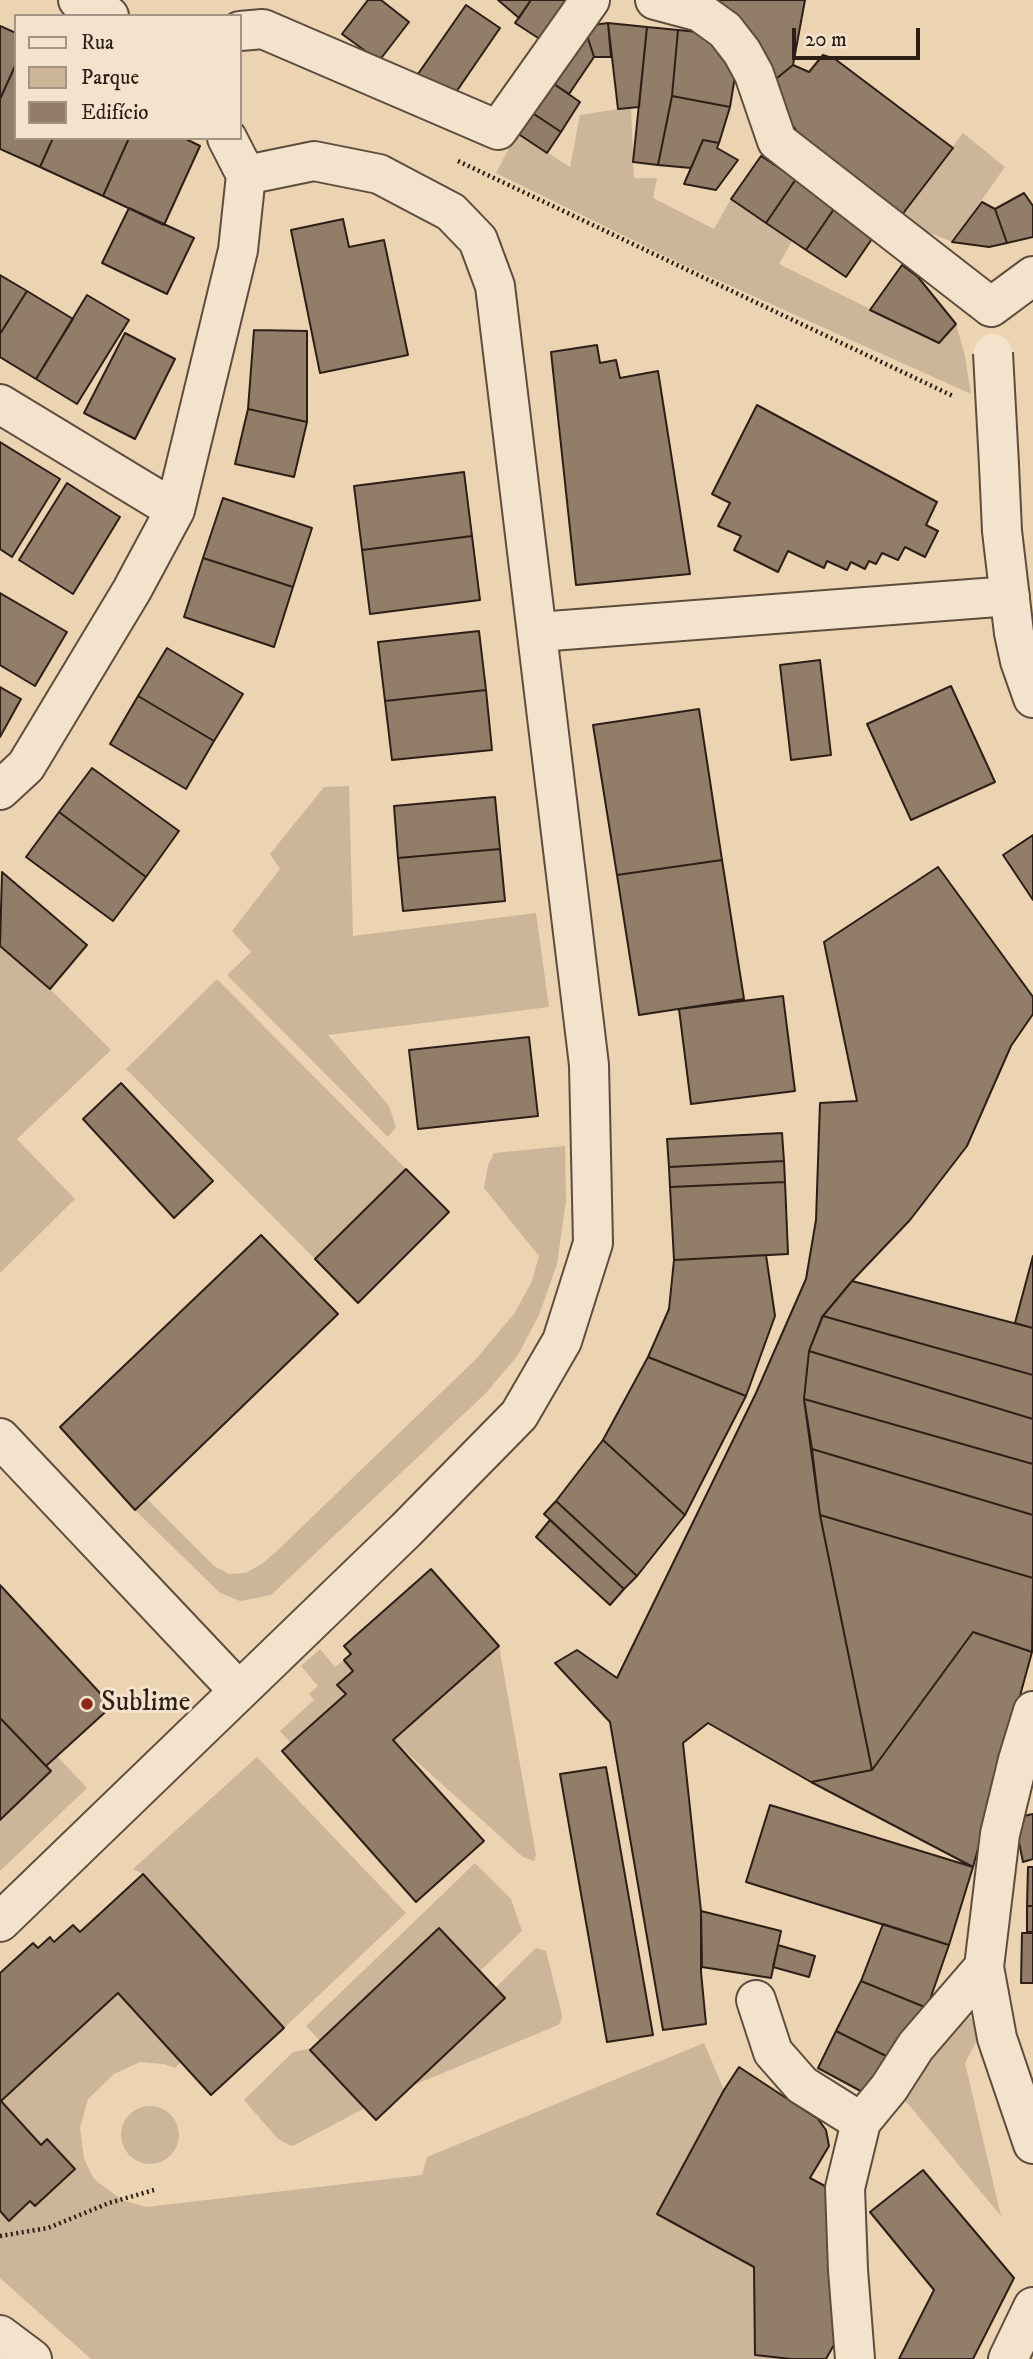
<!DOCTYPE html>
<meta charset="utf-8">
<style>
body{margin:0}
#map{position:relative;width:1033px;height:2359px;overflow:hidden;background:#ecd4b2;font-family:"IM FELL DW Pica",serif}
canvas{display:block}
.legend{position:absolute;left:14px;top:14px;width:228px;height:126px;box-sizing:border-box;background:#f3e3cd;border:2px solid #a49485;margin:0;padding:9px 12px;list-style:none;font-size:21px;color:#2e1e18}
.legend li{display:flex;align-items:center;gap:14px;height:35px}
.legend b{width:35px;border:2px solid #a49485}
.scale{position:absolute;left:792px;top:28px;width:128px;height:32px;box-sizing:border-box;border:4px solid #2e1e18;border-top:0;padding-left:9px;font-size:21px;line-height:24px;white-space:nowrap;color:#2e1e18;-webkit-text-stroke:5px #f3e3cd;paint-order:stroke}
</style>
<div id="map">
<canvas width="1033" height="2359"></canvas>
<ul class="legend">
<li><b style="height:9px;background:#f3e3cd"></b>Rua</li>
<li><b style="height:19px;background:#ccb598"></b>Parque</li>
<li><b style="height:19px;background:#917d68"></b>Edifício</li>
</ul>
<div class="scale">20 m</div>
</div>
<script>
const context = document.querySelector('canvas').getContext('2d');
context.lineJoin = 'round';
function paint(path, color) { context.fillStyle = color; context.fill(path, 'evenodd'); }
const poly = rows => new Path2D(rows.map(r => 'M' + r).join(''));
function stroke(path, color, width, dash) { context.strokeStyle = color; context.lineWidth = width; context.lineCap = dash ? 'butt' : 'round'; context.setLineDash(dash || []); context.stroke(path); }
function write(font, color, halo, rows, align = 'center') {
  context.font = font + ' "IM FELL DW Pica",serif'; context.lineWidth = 6; context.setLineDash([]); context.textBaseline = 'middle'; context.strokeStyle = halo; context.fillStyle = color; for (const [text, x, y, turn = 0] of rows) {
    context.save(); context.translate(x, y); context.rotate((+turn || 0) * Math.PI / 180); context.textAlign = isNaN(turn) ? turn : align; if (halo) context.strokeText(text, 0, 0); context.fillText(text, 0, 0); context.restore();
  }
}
const green = poly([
 [631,107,634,178,657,178,653,198,714,229,731,199,792,241,779,264,939,343,956,324,965,356,971,394,682,264,496,173,517,133,570,167,580,115],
 [963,133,1005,167,952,242,898,220],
 [349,786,353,936,536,913,549,1007,328,1035,389,1106,396,1127,388,1137,227,975,251,952,232,931,280,869,270,854,324,787],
 [0,946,50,989,111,1050,17,1139,75,1199,0,1273],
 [217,979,406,1169,315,1259,126,1069],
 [565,1146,566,1201,557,1264,539,1315,518,1355,485,1394,271,1595,240,1601,220,1593,135,1510,147,1499,214,1566,229,1574,246,1573,263,1563,279,1549,476,1359,514,1314,532,1281,539,1256,484,1188,488,1165,494,1153],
 [499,1646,536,1855,534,1861,523,1857,393,1740],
 [320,1649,335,1667,344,1660,353,1671,338,1685,346,1694,291,1743,280,1731,314,1700,309,1694,318,1686,301,1666],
 [57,1756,87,1788,0,1871,0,1820,51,1772,46,1766],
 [257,1757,406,1913,284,2028,143,1874,133,1869],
 [475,1863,511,1899,522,1931,479,1972,438,1929,320,2041,306,2026],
 [536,1948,546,1951,562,2015,561,2021,558,2025,414,2085,504,1999,495,1988],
 [118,1993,181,2062,175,2068,164,2064,140,2062,114,2074,88,2099,80,2128,84,2159,94,2179,122,2200,146,2207,422,2175,427,2157,704,2043,724,2090,658,2214,754,2267,755,2355,791,2359,91,2359,0,2278,0,2211,9,2221,30,2201,35,2206,75,2169,48,2139,41,2145,1,2101],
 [961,2015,969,2016,975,2023,976,2042,965,2063,1001,2216,899,2093],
 [312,2048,365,2108,293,2146,289,2145,278,2139,244,2100,293,2052],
 '121 2135a29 29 0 1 1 58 0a29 29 0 1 1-58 0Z'
]);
const building = poly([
 [368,0,381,0,409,22,379,61,342,34,368,0],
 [498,0,531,0,519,18,498,0],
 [531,0,580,0,549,45,515,23,531,0],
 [719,0,805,0,793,65,771,83,716,10,719,0],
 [466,5,500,28,452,98,418,74,466,5],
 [608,23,611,57,594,57,584,26,608,23],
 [608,23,647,27,639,107,618,109,608,23],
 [0,26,16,33,16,64,0,99,0,26],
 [584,26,594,57,569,94,551,82,584,26],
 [647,27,678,30,672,96,658,165,633,162,647,27],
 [678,30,698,32,737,64,730,107,672,96,678,30],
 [823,55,835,59,953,148,898,220,809,149,791,123,771,83,793,65,809,72,823,55],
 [16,64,16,138,53,138,40,167,0,149,0,99,16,64],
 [551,82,580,102,561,132,531,112,551,82],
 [672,96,730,107,719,143,703,140,691,168,658,165,672,96],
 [531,112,561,132,547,153,517,133,531,112],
 [53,138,129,138,103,196,40,167,53,138],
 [129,138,184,138,200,146,164,225,103,196,129,138],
 [703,140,719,143,717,148,738,160,716,190,684,184,703,140],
 [761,156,796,179,766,223,731,199,761,156],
 [796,179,836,206,806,250,766,223,796,179],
 [1024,193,1033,206,1033,237,1007,243,995,209,1024,193],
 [982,202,995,209,1007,243,989,247,952,242,982,202],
 [836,206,876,233,846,277,806,250,836,206],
 [129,208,194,238,167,294,102,263,129,208],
 [343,219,349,247,384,240,408,355,320,373,291,230,343,219],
 [902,265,918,277,956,324,939,343,870,310,902,265],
 [0,275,27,291,0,334,0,275],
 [27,291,73,319,36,379,0,357,0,334,27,291],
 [87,295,129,320,77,404,36,379,87,295],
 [254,330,307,331,307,422,248,409,254,330],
 [125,333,175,359,135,439,84,413,125,333],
 [597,345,600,363,616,360,620,378,658,371,690,574,576,585,551,352,597,345],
 [757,405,937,502,926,525,938,531,925,557,905,547,898,560,882,553,876,564,869,561,865,569,851,562,847,570,827,561,824,568,788,551,778,572,734,550,741,536,718,526,730,503,712,494,757,405],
 [248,409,307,422,294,477,235,464,248,409],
 [0,442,60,479,12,557,0,549,0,442],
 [464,472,472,536,362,550,354,486,464,472],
 [67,483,120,517,73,594,19,560,67,483],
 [223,498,312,528,293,587,203,558,223,498],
 [472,536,480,600,370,614,362,550,472,536],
 [203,558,293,587,274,647,184,617,203,558],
 [0,593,67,632,35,686,0,665,0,593],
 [479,631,486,690,385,701,378,642,479,631],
 [167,648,243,694,214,741,138,696,167,648],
 [820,660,831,755,791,760,780,665,820,660],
 [951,686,995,782,911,820,867,724,951,686],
 [0,687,21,699,0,737,0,687],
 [486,690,492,750,392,760,385,701,486,690],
 [138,696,214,741,186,789,110,744,138,696],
 [699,709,722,860,617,875,593,725,699,709],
 [92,768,179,831,146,877,59,812,92,768],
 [495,797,500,849,398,858,394,806,495,797],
 [59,812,146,877,113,921,26,857,59,812],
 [1033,835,1033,900,1003,855,1033,835],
 [500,849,505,901,403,911,398,858,500,849],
 [722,860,744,999,639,1015,617,875,722,860],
 [938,867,1033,997,1033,1014,1011,1046,967,1146,910,1220,852,1281,822,1317,809,1351,804,1399,820,1515,872,1770,811,1782,708,1723,683,1743,701,1911,701,1972,706,2024,663,2030,610,1722,555,1663,577,1650,617,1678,756,1393,806,1279,816,1220,820,1103,857,1101,824,942,938,867],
 [2,872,87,945,50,989,0,946,2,872],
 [783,996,795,1091,691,1104,679,1009,783,996],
 [529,1037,538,1116,418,1129,409,1050,529,1037],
 [121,1083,213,1181,174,1218,83,1119,121,1083],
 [782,1133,784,1161,669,1167,667,1139,782,1133],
 [784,1161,785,1182,670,1187,669,1167,784,1161],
 [406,1169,449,1212,358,1303,315,1259,406,1169],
 [785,1182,788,1254,674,1260,670,1187,785,1182],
 [261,1235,338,1314,135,1510,60,1427,261,1235],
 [766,1255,775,1316,746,1396,648,1357,669,1309,674,1260,766,1255],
 [1033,1256,1033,1328,1015,1323,1033,1256],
 [852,1281,1033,1328,1033,1375,823,1316,852,1281],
 [823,1316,1033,1375,1033,1419,809,1351,823,1316],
 [809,1351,1033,1419,1033,1464,804,1399,809,1351],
 [648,1357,746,1396,685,1515,603,1440,648,1357],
 [804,1399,1033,1464,1033,1515,812,1449,804,1399],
 [603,1440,685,1515,637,1576,556,1501,603,1440],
 [812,1449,1033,1515,1033,1578,820,1515,812,1449],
 [556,1501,637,1576,624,1589,544,1514,556,1501],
 [820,1515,1033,1578,1032,1652,973,1632,872,1770,820,1515],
 [550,1520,624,1589,610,1605,536,1537,550,1520],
 [431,1569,499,1646,393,1740,484,1841,416,1902,282,1751,346,1694,337,1685,353,1671,344,1660,351,1654,344,1646,431,1569],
 [0,1585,112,1706,46,1766,0,1718,0,1585],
 [973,1632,1032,1652,973,1867,811,1782,872,1770,973,1632],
 [0,1718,51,1771,0,1820,0,1718],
 [606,1767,653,2035,607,2042,560,1774,606,1767],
 [770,1805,973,1867,949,1945,746,1882,770,1805],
 [1033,1814,1033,1859,1023,1862,1014,1818,1033,1814],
 [1028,1867,1033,1867,1033,1906,1027,1906,1028,1867],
 [143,1874,284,2028,211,2095,118,1993,1,2101,41,2145,47,2139,75,2169,35,2206,30,2201,9,2221,0,2211,0,1973,33,1943,38,1948,50,1937,54,1942,73,1925,80,1932,143,1874],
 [1027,1906,1033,1906,1033,1932,1027,1932,1027,1906],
 [701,1911,781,1931,771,1978,702,1967,701,1911],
 [883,1924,949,1945,927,2008,861,1981,883,1924],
 [439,1928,505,1998,376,2120,310,2050,439,1928],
 [1022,1933,1033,1933,1033,1983,1021,1983,1022,1933],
 [778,1945,815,1956,809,1977,773,1967,778,1945],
 [861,1981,927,2008,894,2060,836,2031,861,1981],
 [836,2031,894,2060,868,2095,818,2068,836,2031],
 [739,2067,818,2119,826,2130,829,2146,810,2178,838,2193,840,2334,826,2359,791,2359,755,2355,754,2267,657,2214,724,2090,739,2067],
 [923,2170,1014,2278,973,2359,899,2359,934,2290,870,2212,923,2170]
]);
const path = poly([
 [458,161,953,396],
 [0,2236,48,2228,109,2203,154,2190]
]);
const minor = poly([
 [78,0,109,16],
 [655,0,700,12,725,30,742,52,754,74,777,141,991,307],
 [240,31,263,29,498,130,590,0],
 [991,307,1033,276],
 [0,404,175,510],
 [999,465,1002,531,1014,633,1020,661,1033,698],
 [538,632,1010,596],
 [0,790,26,766,132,590,175,510,238,250,246,175,227,138],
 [0,1438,238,1690],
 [1033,1711,1018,1760,1000,1834,984,1967,997,2038,1033,2144],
 [0,1922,406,1530,519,1415,562,1341,593,1243,589,1065,495,286,478,240,451,212,379,174,314,161,246,175],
 [756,2000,773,2052,802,2085,861,2122,845,2188,848,2270,855,2359],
 [861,2122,889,2088,916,2046,984,1967],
 [0,2335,32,2359],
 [1008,2359,1033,2307]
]);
const minorBridge = poly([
 [993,353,999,465]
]);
const markers = [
 [87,1704,7,"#8f2418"]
];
const poiNames = [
 ["Sublime",101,1704]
];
paint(green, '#ccb598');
paint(building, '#917d68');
stroke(building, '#2e1e18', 2);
stroke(minor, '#5e4c3e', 42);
stroke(path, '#2e1e18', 4.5, [2, 3.5]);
stroke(minor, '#f3e3cd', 38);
stroke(minorBridge, '#5e4c3e', 42, []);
stroke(minorBridge, '#f3e3cd', 38);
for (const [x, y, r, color] of markers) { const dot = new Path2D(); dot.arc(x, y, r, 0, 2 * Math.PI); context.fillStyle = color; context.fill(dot); stroke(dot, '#f3e3cd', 2.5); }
write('28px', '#2e1e18', '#f3e3cd', poiNames, 'left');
</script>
